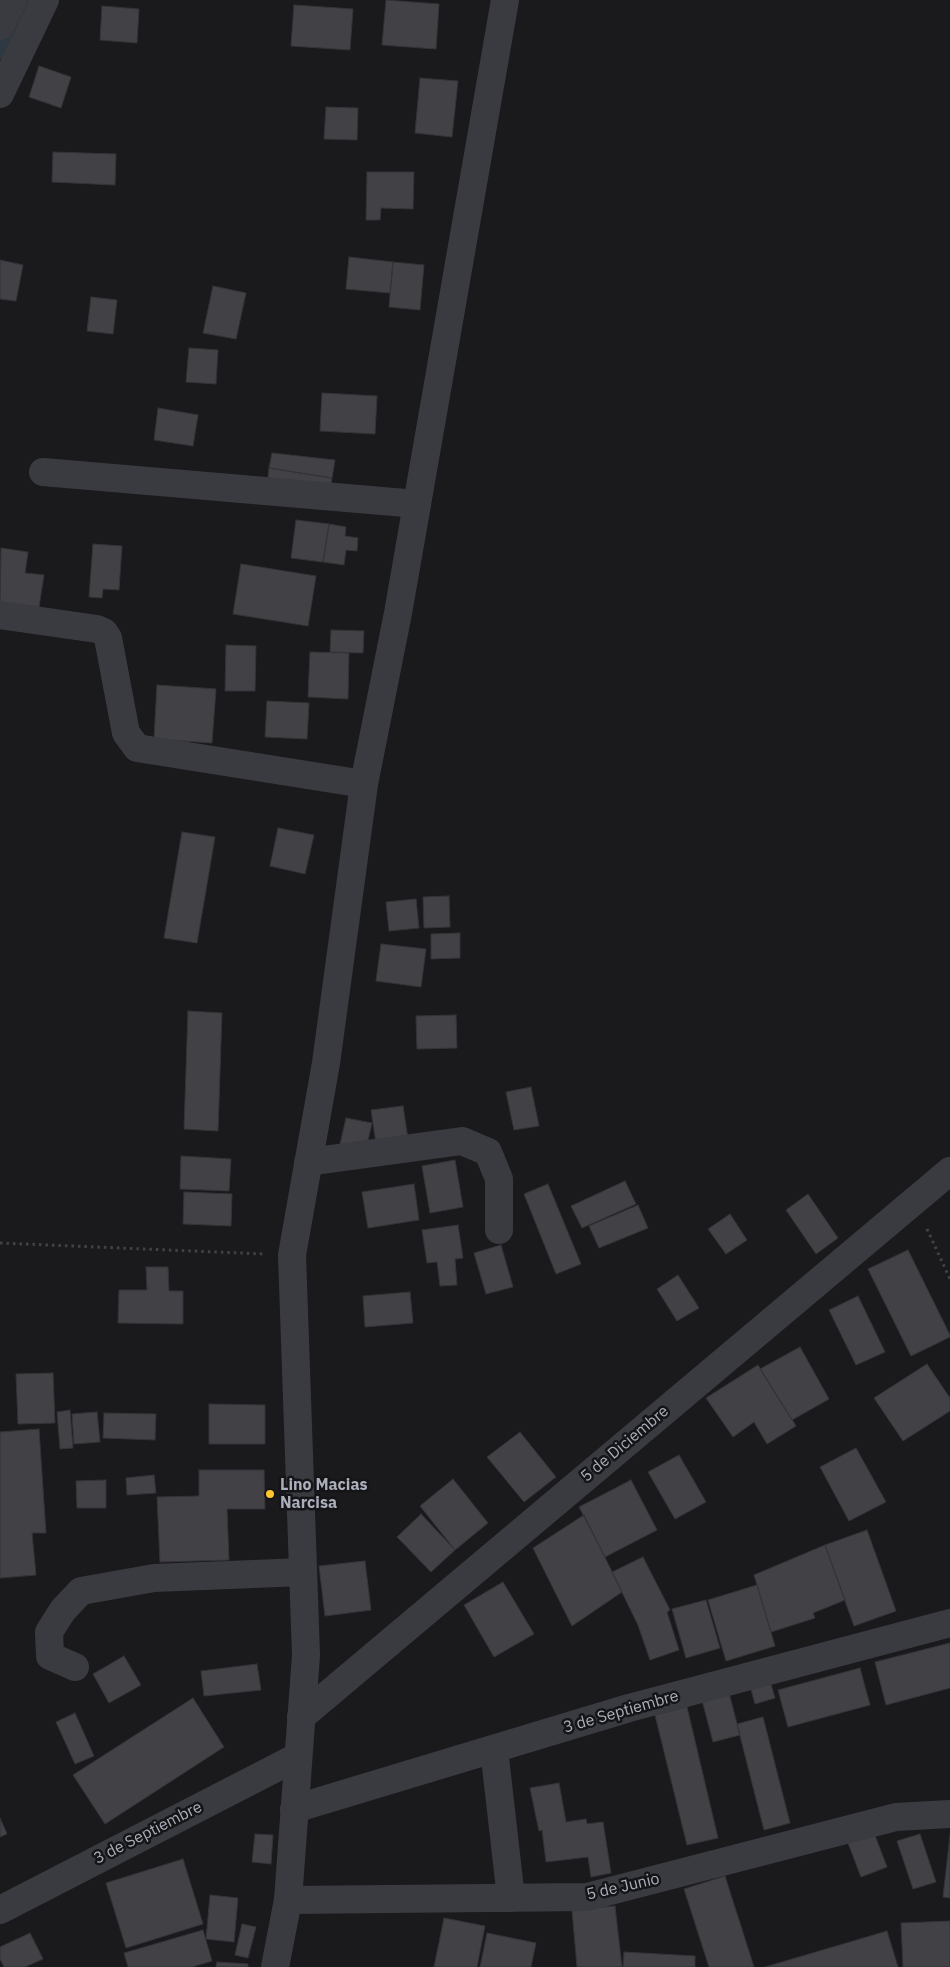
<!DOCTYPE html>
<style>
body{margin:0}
canvas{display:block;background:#1a191c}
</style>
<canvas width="950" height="1967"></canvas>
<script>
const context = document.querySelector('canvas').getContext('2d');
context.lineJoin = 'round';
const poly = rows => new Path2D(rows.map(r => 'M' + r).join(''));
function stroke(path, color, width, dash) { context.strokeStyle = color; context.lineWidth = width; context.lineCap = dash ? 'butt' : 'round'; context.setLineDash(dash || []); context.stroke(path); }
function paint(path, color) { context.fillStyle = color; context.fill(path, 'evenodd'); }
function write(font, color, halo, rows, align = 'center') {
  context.font = font + ' "IBM Plex Sans",sans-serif'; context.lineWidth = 5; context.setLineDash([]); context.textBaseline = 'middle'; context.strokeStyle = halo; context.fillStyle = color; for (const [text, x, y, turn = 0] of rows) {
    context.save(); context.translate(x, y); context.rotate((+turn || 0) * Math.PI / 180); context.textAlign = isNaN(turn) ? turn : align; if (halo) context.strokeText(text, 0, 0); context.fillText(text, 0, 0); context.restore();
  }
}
const canal = poly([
 [0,44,21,1]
]);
const building = poly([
 [386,0,439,4,436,49,382,45,386,0],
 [294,5,353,9,350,50,291,46,294,5],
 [102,6,139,9,137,43,100,40,102,6],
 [39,66,71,77,61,108,29,97,39,66],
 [420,78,458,81,452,137,415,133,420,78],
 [326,107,358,108,357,140,324,139,326,107],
 [53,152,116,154,115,185,52,182,53,152],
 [367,172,414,172,413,209,381,208,380,220,366,220,367,172],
 [349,257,393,262,390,293,346,289,349,257],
 [0,260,23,265,16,301,0,299,0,260],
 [393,262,424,265,420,310,389,307,393,262],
 [213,286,246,293,236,339,203,333,213,286],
 [91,297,117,300,113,334,87,331,91,297],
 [189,348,218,350,216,384,186,382,189,348],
 [322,393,377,396,375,434,320,431,322,393],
 [158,408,198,415,193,446,154,440,158,408],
 [272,453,335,460,332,478,269,468,272,453],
 [269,468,332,478,330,493,267,486,269,468],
 [296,520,329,524,323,562,291,558,296,520],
 [329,524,346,527,345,536,358,538,357,551,346,550,344,565,323,562,329,524],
 [93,544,122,546,119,590,103,589,102,598,89,597,93,544],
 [1,548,28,552,25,573,44,575,39,607,0,602,1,548],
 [241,564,316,576,308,626,233,614,241,564],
 [331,630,364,631,363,653,330,652,331,630],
 [226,645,256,646,255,691,225,691,226,645],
 [310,652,349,653,348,699,308,697,310,652],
 [157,685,216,689,212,743,154,739,157,685],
 [267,701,309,703,307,739,265,737,267,701],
 [278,828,314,835,305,874,270,866,278,828],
 [182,832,215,837,197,943,164,938,182,832],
 [449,896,450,927,424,928,423,897,449,896],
 [416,899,419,928,389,931,386,902,416,899],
 [460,933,460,958,431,959,431,934,460,933],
 [381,944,426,949,421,987,376,981,381,944],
 [188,1011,222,1013,218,1131,184,1129,188,1011],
 [456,1015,457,1048,417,1049,416,1016,456,1015],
 [531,1087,539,1126,514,1130,506,1092,531,1087],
 [403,1106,408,1139,376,1144,371,1110,403,1106],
 [346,1118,372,1123,366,1149,340,1144,346,1118],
 [181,1156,231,1159,229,1191,180,1189,181,1156],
 [455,1160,463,1207,430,1213,422,1166,455,1160],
 [625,1181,636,1204,582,1228,571,1206,625,1181],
 [414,1184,419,1220,368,1228,362,1192,414,1184],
 [548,1184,581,1264,556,1274,524,1194,548,1184],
 [184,1192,232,1194,231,1226,183,1224,184,1192],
 [808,1194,838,1238,816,1254,786,1210,808,1194],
 [638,1205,648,1228,599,1248,589,1226,638,1205],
 [730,1214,747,1240,726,1254,708,1229,730,1214],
 [458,1225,463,1258,455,1259,457,1285,440,1286,437,1262,427,1263,422,1230,458,1225],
 [501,1245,513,1287,486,1294,474,1253,501,1245],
 [908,1250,950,1335,950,1337,911,1356,868,1269,908,1250],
 [146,1267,168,1267,169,1291,183,1291,183,1324,118,1323,119,1290,147,1290,146,1267],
 [678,1275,699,1308,677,1321,657,1289,678,1275],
 [410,1292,413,1323,365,1327,363,1296,410,1292],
 [858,1296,885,1352,856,1365,829,1310,858,1296],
 [800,1347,829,1399,792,1420,760,1369,800,1347],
 [927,1364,950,1398,950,1411,903,1441,874,1398,927,1364],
 [758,1365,796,1426,767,1444,754,1422,733,1437,706,1398,758,1365],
 [53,1373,55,1423,18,1424,16,1374,53,1373],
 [209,1404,265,1405,265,1444,209,1444,209,1404],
 [70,1410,73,1448,60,1449,57,1412,70,1410],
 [97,1412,100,1442,74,1444,72,1414,97,1412],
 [104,1413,156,1414,155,1440,103,1438,104,1413],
 [39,1429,46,1533,32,1533,36,1575,0,1578,0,1432,39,1429],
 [520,1432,556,1477,524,1502,487,1457,520,1432],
 [856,1448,886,1502,849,1521,820,1467,856,1448],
 [679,1455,706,1502,675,1519,648,1472,679,1455],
 [199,1470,264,1470,265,1509,227,1509,229,1560,160,1562,157,1497,199,1496,199,1470],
 [154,1475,156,1493,127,1495,126,1478,154,1475],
 [453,1479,488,1523,455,1550,420,1506,453,1479],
 [106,1480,106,1508,77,1508,76,1481,106,1480],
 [631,1480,657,1530,605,1557,579,1507,631,1480],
 [421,1514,455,1550,431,1572,397,1537,421,1514],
 [584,1515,622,1592,572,1626,533,1548,584,1515],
 [867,1530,896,1611,854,1626,825,1545,867,1530],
 [825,1545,845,1600,813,1613,815,1618,771,1632,754,1575,825,1545],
 [643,1557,670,1610,667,1612,679,1650,650,1660,638,1625,612,1572,643,1557],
 [365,1561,371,1610,325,1616,319,1566,365,1561],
 [503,1582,534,1634,494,1657,464,1605,503,1582],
 [757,1585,775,1646,726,1661,708,1600,757,1585],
 [706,1600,720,1648,686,1658,672,1609,706,1600],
 [950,1643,950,1688,886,1705,875,1662,950,1643],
 [124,1656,141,1685,109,1703,93,1674,124,1656],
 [257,1664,261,1690,204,1696,201,1671,257,1664],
 [860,1668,870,1705,788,1727,778,1690,860,1668],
 [770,1681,775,1698,755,1704,750,1686,770,1681],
 [729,1693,740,1735,713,1742,702,1700,729,1693],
 [193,1698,224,1747,105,1824,73,1775,193,1698],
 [687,1707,718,1838,687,1845,655,1715,687,1707],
 [75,1713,94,1756,75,1764,56,1722,75,1713],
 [763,1717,790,1823,764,1830,737,1724,763,1717],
 [559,1783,566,1822,586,1819,587,1824,603,1822,611,1873,591,1877,588,1857,546,1862,542,1830,539,1831,530,1788,559,1783],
 [0,1818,7,1834,0,1837,0,1818],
 [874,1833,887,1867,861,1877,848,1843,874,1833],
 [255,1834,273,1835,271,1864,252,1862,255,1834],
 [920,1834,936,1882,913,1889,897,1841,920,1834],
 [950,1835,950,1898,943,1897,950,1835],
 [183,1859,203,1924,126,1948,106,1883,183,1859],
 [725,1876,754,1967,709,1967,684,1889,725,1876],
 [210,1895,238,1898,234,1942,206,1939,210,1895],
 [615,1906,622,1967,577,1967,572,1910,615,1906],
 [444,1918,485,1926,477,1967,434,1967,444,1918],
 [950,1921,950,1967,903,1967,901,1923,950,1921],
 [242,1924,256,1927,248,1958,235,1955,242,1924],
 [203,1930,212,1961,192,1967,128,1967,124,1953,203,1930],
 [887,1931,898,1967,765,1967,887,1931],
 [30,1933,43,1959,25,1967,4,1967,0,1959,0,1947,30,1933],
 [487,1933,536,1943,531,1967,480,1967,487,1933],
 [624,1952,695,1956,695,1967,623,1967,624,1952],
 [217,1962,248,1964,248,1967,216,1967,217,1962]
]);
const path = poly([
 [927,1229,950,1279],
 [0,1243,264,1254]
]);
const minor = poly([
 [0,26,13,0],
 [0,94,45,0],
 [43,472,417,504],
 [0,615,97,629,104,632,108,638,126,733,137,748,364,784],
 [308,1162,462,1141,488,1152,499,1179,499,1230],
 [75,1667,50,1656,49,1632,63,1610,81,1591,154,1578,303,1572],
 [301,1717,950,1171],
 [494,1749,511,1898],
 [294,1809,629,1708,950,1623],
 [288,1900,587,1897,896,1817,950,1814],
 [0,1910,297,1757]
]);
const tertiary = poly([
 [275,1967,288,1900,306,1655,292,1255,326,1063,364,784,398,613,505,0]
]);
const markers = [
 [270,1494,5,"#fec52f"]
];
const streetNames = [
 ["5 de Diciembre",625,1444,-40],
 ["3 de Septiembre",621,1712,-16],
 ["3 de Septiembre",148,1833,-27],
 ["5 de Junio",623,1887,-13]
];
const poiNames = [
 ["Lino Macias",280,1485],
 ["Narcisa",280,1503]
];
stroke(canal, '#2e3842', 31);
paint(building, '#414146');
stroke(building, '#343338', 1);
stroke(path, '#404248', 3, [2.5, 4]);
stroke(minor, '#3a3b41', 28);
stroke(tertiary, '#3a3b41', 28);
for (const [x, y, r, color] of markers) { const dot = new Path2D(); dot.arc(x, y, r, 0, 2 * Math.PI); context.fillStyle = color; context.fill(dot); stroke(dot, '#151417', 2); }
write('16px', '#abafbc', '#151417', streetNames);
write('bold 16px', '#abafbc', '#151417', poiNames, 'left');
</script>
